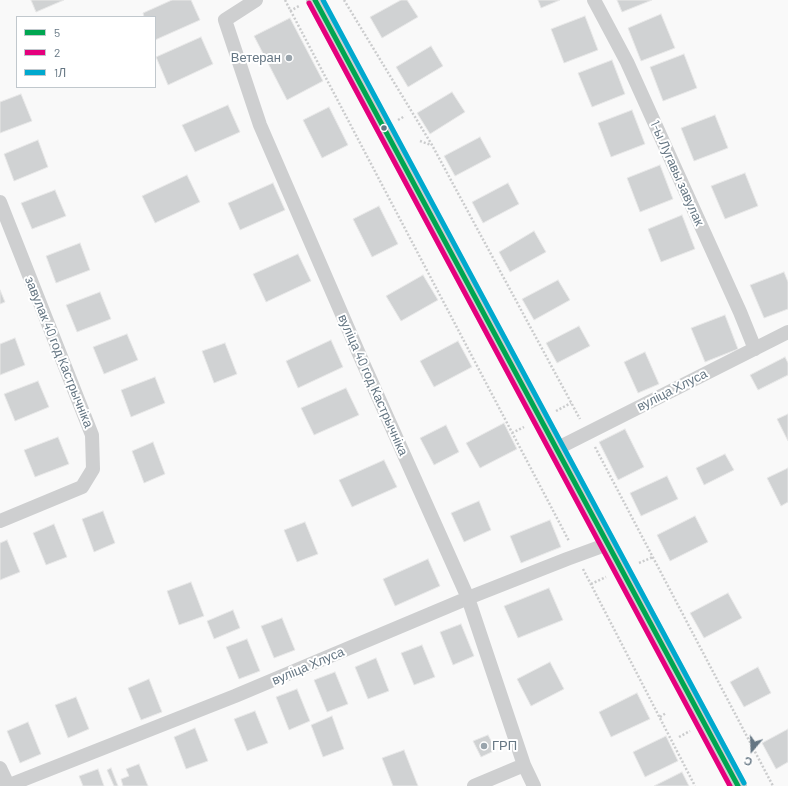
<!DOCTYPE html>
<meta charset="utf-8">
<style>
body{margin:0}
#map{position:relative;width:788px;height:786px;overflow:hidden;background:#f9f9f9;font-family:Barlow,sans-serif}
canvas{display:block}
.legend{position:absolute;left:16px;top:16px;width:140px;height:72px;box-sizing:border-box;background:#fff;border:1px solid #c1c8cd;margin:0;padding:5px 7px;list-style:none;font-size:12px;color:#657683}
.legend li{display:flex;align-items:center;gap:8px;height:20px}
.legend b{width:20px;border:1px solid #c1c8cd}
.north{position:absolute;left:732px;top:730px;width:40px;height:40px;-webkit-text-stroke:3px #fff;paint-order:stroke;rotate:199deg;font-size:11px;font-weight:700;line-height:16px;text-align:center;color:#657683}
.north::after{content:'';display:block;margin:auto;width:14px;height:18px;background:#657683;clip-path:polygon(50% 0,100% 100%,50% 72%,0 100%)}
</style>
<div id="map">
<canvas width="788" height="786"></canvas>
<ul class="legend">
<li><b style="height:5px;background:#00a651"></b>5</li>
<li><b style="height:5px;background:#e5007d"></b>2</li>
<li><b style="height:5px;background:#00a9ce"></b>1Л</li>
</ul>
<div class="north">С</div>
</div>
<script>
const context = document.querySelector('canvas').getContext('2d');
context.lineJoin = 'round';
function paint(path, color) { context.fillStyle = color; context.fill(path, 'evenodd'); }
const poly = rows => new Path2D(rows.map(r => 'M' + r).join(''));
function stroke(path, color, width, dash) { context.strokeStyle = color; context.lineWidth = width; context.lineCap = dash ? 'butt' : 'round'; context.setLineDash(dash || []); context.stroke(path); }
function write(font, color, halo, rows, align = 'center') {
  context.font = font + ' Barlow,sans-serif'; context.lineWidth = 4; context.setLineDash([]); context.textBaseline = 'middle'; context.strokeStyle = halo; context.fillStyle = color; for (const [text, x, y, turn = 0] of rows) {
    context.save(); context.translate(x, y); context.rotate((+turn || 0) * Math.PI / 180); context.textAlign = isNaN(turn) ? turn : align; if (halo) context.strokeText(text, 0, 0); context.fillText(text, 0, 0); context.restore();
  }
}
const building = poly([
 [31,0,64,0,36,12,31,0],
 [172,0,191,0,200,20,155,40,155,17,144,17,143,13,172,0],
 [401,0,407,0,418,17,382,38,370,17,401,0],
 [538,0,560,0,541,8,538,0],
 [617,0,652,0,622,12,617,0],
 [661,14,675,48,641,61,628,28,661,14],
 [585,16,598,50,564,63,551,29,585,16],
 [290,18,323,81,287,100,254,36,290,18],
 [201,37,213,64,168,85,156,57,201,37],
 [431,46,443,66,408,87,396,67,431,46],
 [684,54,697,88,663,101,650,67,684,54],
 [612,60,625,94,592,107,578,73,612,60],
 [452,92,465,112,430,134,417,113,452,92],
 [21,94,32,121,0,133,0,102,21,94],
 [228,105,240,132,195,152,182,125,228,105],
 [329,107,348,145,322,158,303,120,329,107],
 [632,110,645,144,611,157,598,123,632,110],
 [715,115,728,148,694,161,681,128,715,115],
 [480,137,491,157,455,176,444,156,480,137],
 [38,140,48,167,14,181,4,154,38,140],
 [660,165,673,199,640,212,627,178,660,165],
 [745,173,758,206,725,219,711,186,745,173],
 [187,175,200,202,155,223,142,196,187,175],
 [273,183,285,210,240,230,228,203,273,183],
 [508,183,519,204,483,223,472,202,508,183],
 [55,190,66,216,32,229,21,203,55,190],
 [379,206,398,244,372,257,353,219,379,206],
 [682,215,695,249,661,262,648,229,682,215],
 [534,231,546,252,510,272,499,252,534,231],
 [80,243,90,270,56,283,46,256,80,243],
 [298,254,311,281,266,302,253,274,298,254],
 [784,272,788,282,788,309,764,318,750,285,784,272],
 [423,275,438,300,401,321,386,296,423,275],
 [558,280,570,300,534,320,522,299,558,280],
 [0,290,5,302,0,304,0,290],
 [100,292,111,319,77,332,66,305,100,292],
 [725,315,738,349,705,362,691,328,725,315],
 [579,326,590,346,557,363,546,343,579,326],
 [127,334,138,360,104,374,93,347,127,334],
 [15,338,25,365,0,375,0,344,15,338],
 [331,340,343,367,298,388,286,361,331,340],
 [458,341,472,367,434,387,420,361,458,341],
 [225,343,237,374,214,383,202,351,225,343],
 [645,352,659,384,638,393,624,362,645,352],
 [785,357,788,363,788,375,758,390,750,375,785,357],
 [155,377,165,403,131,417,121,390,155,377],
 [38,381,49,407,15,421,4,394,38,381],
 [346,388,359,415,314,435,301,408,346,388],
 [788,414,788,441,777,419,788,414],
 [504,423,517,449,480,468,466,443,504,423],
 [446,425,459,452,434,465,420,438,446,425],
 [625,429,644,467,618,480,599,442,625,429],
 [58,437,69,464,35,477,24,450,58,437],
 [153,442,165,474,144,483,132,451,153,442],
 [725,454,734,470,704,485,696,468,725,454],
 [384,460,397,487,352,507,339,480,384,460],
 [788,468,788,502,781,506,767,478,788,468],
 [667,476,678,499,641,516,630,493,667,476],
 [479,501,491,530,464,542,451,513,479,501],
 [103,511,115,543,94,552,82,519,103,511],
 [695,516,708,542,670,561,657,535,695,516],
 [550,520,561,547,521,563,510,536,550,520],
 [305,522,318,554,297,562,284,530,305,522],
 [54,524,67,557,46,565,33,533,54,524],
 [7,540,20,572,0,580,0,543,7,540],
 [428,559,440,586,395,606,383,579,428,559],
 [191,582,204,616,179,625,167,591,191,582],
 [549,588,563,620,518,638,504,606,549,588],
 [728,593,742,618,704,638,690,613,728,593],
 [233,610,240,628,214,639,207,621,233,610],
 [282,618,295,650,274,658,261,626,282,618],
 [461,624,474,656,453,665,440,632,461,624],
 [247,639,260,671,239,679,226,647,247,639],
 [422,645,435,677,414,685,401,653,422,645],
 [376,658,389,691,368,699,355,667,376,658],
 [550,662,564,689,531,706,517,679,550,662],
 [758,667,771,693,744,707,730,682,758,667],
 [335,672,348,704,327,712,314,680,335,672],
 [149,679,162,712,141,720,128,688,149,679],
 [297,689,310,721,289,730,276,697,297,689],
 [637,693,650,719,611,737,599,712,637,693],
 [76,697,89,729,68,738,55,705,76,697],
 [255,711,268,743,247,751,234,719,255,711],
 [332,716,344,749,323,757,311,725,332,716],
 [28,722,41,754,20,763,7,731,28,722],
 [195,728,208,761,186,769,174,737,195,728],
 [788,729,788,762,776,769,762,743,788,729],
 [488,735,496,750,481,757,473,741,488,735],
 [666,736,678,761,645,777,633,752,666,736],
 [404,750,418,786,393,786,382,758,404,750],
 [139,764,148,786,123,786,121,779,129,776,126,769,139,764],
 [111,768,118,786,114,786,107,770,111,768],
 [98,769,104,786,83,786,79,776,98,769],
 [682,772,689,786,654,786,682,772]
]);
const path = poly([
 [285,0,569,541],
 [344,0,432,145,580,419],
 [290,11,299,6],
 [398,120,405,116],
 [420,141,431,145],
 [556,411,571,403],
 [512,433,524,427],
 [595,447,773,786],
 [639,563,653,557],
 [583,569,695,786],
 [591,584,606,577],
 [660,717,666,713],
 [679,737,690,731]
]);
const minor = poly([
 [256,0,225,20,260,125,363,363,468,598,524,765,534,786],
 [594,0,627,62,740,312,755,349],
 [0,202,92,435,93,469,82,487,0,521],
 [556,449,788,332],
 [0,768,8,785],
 [7,786,235,696,468,598,567,559,608,544],
 [474,786,524,765]
]);
const tertiary = poly([
 [315,0,738,786]
]);
const bus1 = poly([
 [315,0,738,786]
]);
const bus2 = poly([
 [309,3,730,786]
]);
const bus3 = poly([
 [323,0,744,783]
]);
const markers = [
 [289,58,4,"#99a4ac"],
 [384,128,3.5,"#657683"],
 [484,746,4,"#99a4ac"]
];
const poiNames = [
 ["Ветеран",281,58],
 ["ГРП",492,746,"left"]
];
const streetNames = [
 ["1-ы Лугавы завулак",677,173,66],
 ["завулак 40 год Кастрычніка",59,352,68],
 ["вуліца 40 год Кастрычніка",373,385,66],
 ["вуліца Хлуса",672,390,-27],
 ["вуліца Хлуса",308,666,-23]
];
paint(building, '#d0d2d3');
stroke(building, '#e8e8e8', 1);
stroke(path, '#cbcccd', 2.5, [2, 2]);
stroke(minor, '#cecfd0', 14);
stroke(tertiary, '#cecfd0', 18);
stroke(bus1, '#00a651', 5);
stroke(bus2, '#e5007d', 5);
stroke(bus3, '#00a9ce', 5);
for (const [x, y, r, color] of markers) { const dot = new Path2D(); dot.arc(x, y, r, 0, 2 * Math.PI); context.fillStyle = color; context.fill(dot); stroke(dot, '#fff', 1.5); }
write('13px', '#657683', '#fff', poiNames, 'right');
write('13px', '#657683', '#fff', streetNames);
</script>
